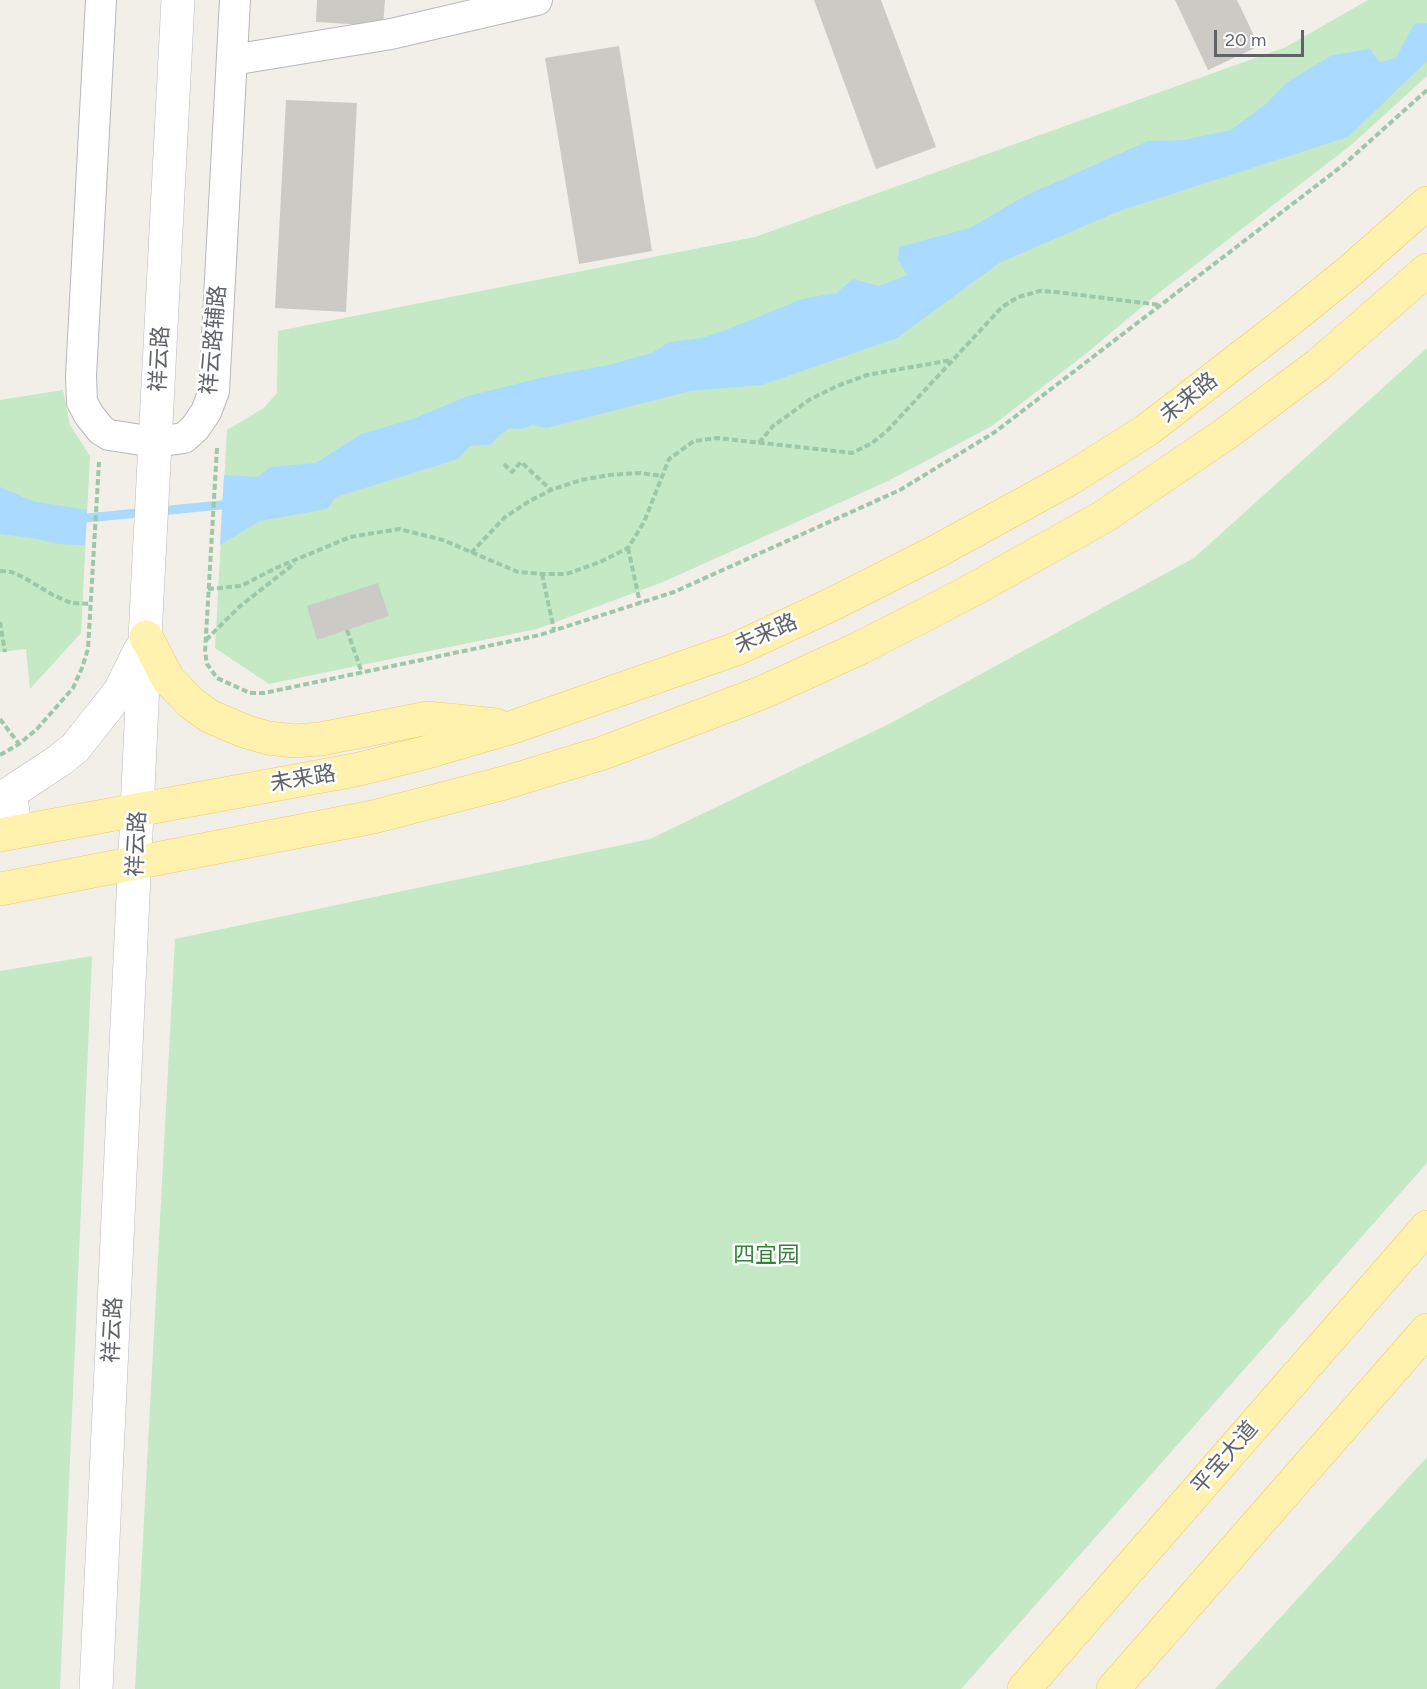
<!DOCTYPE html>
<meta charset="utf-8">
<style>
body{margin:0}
#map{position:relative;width:1427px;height:1689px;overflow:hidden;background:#f1efe8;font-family:Figtree,sans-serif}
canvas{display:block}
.scale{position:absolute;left:1214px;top:30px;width:90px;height:27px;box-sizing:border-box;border:3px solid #5f6368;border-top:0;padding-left:8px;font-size:18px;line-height:21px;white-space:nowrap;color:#5f6368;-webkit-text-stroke:4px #fff;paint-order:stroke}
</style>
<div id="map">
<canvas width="1427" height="1689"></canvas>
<div class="scale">20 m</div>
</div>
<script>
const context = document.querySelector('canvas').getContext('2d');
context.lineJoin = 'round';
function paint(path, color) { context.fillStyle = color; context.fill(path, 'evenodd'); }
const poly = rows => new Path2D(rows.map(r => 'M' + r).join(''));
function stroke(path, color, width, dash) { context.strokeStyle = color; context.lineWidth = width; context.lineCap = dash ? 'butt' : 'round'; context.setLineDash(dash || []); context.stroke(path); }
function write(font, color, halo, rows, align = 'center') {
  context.font = font + ' Figtree,"Noto Sans SC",sans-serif'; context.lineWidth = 5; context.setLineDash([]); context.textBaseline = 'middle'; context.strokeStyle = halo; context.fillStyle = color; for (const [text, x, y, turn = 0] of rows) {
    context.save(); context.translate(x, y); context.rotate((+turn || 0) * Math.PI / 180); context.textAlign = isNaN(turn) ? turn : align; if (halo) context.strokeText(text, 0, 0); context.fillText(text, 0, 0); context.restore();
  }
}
const green = poly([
 [1368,0,1427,0,1427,76,1350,146,1156,295,1088,352,992,426,888,481,663,582,537,629,269,684,215,648,227,430,264,408,277,393,278,331,755,237,1286,47],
 [1427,348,1427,1163,961,1689,135,1689,175,939,650,839,889,724,1194,558],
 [63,390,70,425,90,456,81,633,30,689,26,649,0,652,0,400],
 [92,956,60,1689,0,1689,0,971],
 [1427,1457,1427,1689,1215,1689]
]);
const water = poly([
 [1427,23,1427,61,1348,137,1119,211,999,263,897,338,762,385,690,391,547,428,533,425,522,429,510,428,501,434,490,445,470,446,458,459,336,497,327,509,260,521,220,545,224,475,258,477,270,467,316,463,361,434,413,419,468,396,549,376,609,365,652,353,669,342,702,338,726,330,802,299,836,293,853,279,879,286,907,275,898,260,899,247,970,228,1023,197,1148,141,1184,140,1231,130,1266,104,1286,83,1332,55,1370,49,1380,62,1396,58,1414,24],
 [0,487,32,501,87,510,85,545,58,544,38,539,0,534]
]);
const stream = poly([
 [76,519,232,504]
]);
const building = poly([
 [317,0,385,0,383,26,316,22],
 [814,0,881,0,936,147,876,169],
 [1175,0,1237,0,1259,46,1208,70],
 [619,46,652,251,579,264,545,58],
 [286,100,357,103,346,312,275,308],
 [378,583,389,616,317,640,307,606]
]);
const path = poly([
 [759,443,773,426,809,400,837,386,867,375,952,360],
 [217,448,205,652,207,664,217,678,250,693,264,693,540,635,674,592,900,490,995,432,1342,166,1427,90],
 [504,464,512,472,521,462,551,490],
 [628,548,640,603],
 [471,553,505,517,528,502,551,490,581,480,609,475,639,473,662,476],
 [0,571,12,572,23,577,53,595,71,603,91,604],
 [542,574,554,630],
 [208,589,241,586,276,568,350,537,399,529,443,540,518,572,542,574,566,574,600,562,628,548,644,522,669,459,694,441,717,438,852,453,872,443,887,431,1002,307,1018,297,1040,291,1056,292,1160,305],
 [0,622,5,652],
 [347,630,362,673],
 [206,640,239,607,295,563],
 [0,719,19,744],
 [0,755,19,744,37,729,73,688,82,668,88,649,99,462]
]);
const minor = poly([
 [101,0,81,376,82,402,89,415,101,430,109,435,155,442,184,438,195,428,206,412,214,391,235,0],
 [232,60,391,34,537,0]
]);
const secondary = poly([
 [16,832,10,793,60,760,75,748,120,691,140,650],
 [96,1689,147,597,178,0]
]);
const primary = poly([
 [146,637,168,679,190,702,209,716,244,731,268,738,294,741,320,739,428,718,496,725],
 [0,835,355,770,424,753,513,727,736,649,837,602,941,549,1071,478,1147,430,1292,318,1350,271,1427,203],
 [0,889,373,817,504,783,603,753,761,693,860,648,965,594,1103,517,1224,435,1318,365,1427,270],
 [1024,1689,1427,1227],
 [1113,1689,1427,1330]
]);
const streetNames = [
 ["祥云路辅路",214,340,-85],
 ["祥云路",160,359,-87],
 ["未来路",1189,398,-38],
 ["未来路",766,634,-24],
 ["未来路",303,779,-10],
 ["祥云路",137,844,-87],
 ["祥云路",113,1330,-87],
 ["平宝大道",1225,1458,-49]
];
const parkNames = [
 ["四宜园",766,1256]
];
paint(green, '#c5e8c5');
paint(water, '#aadaff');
stroke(stream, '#aadaff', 9);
paint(building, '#cccac5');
stroke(minor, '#b5b8bc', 32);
stroke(secondary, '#b6babf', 34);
stroke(primary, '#f2c960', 34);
stroke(path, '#9cc7a9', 4, [6, 3]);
stroke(minor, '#fff', 30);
stroke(secondary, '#fff', 33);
stroke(primary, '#fff2af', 33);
write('22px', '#5f6368', '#fff', streetNames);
write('22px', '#348238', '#fff', parkNames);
</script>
